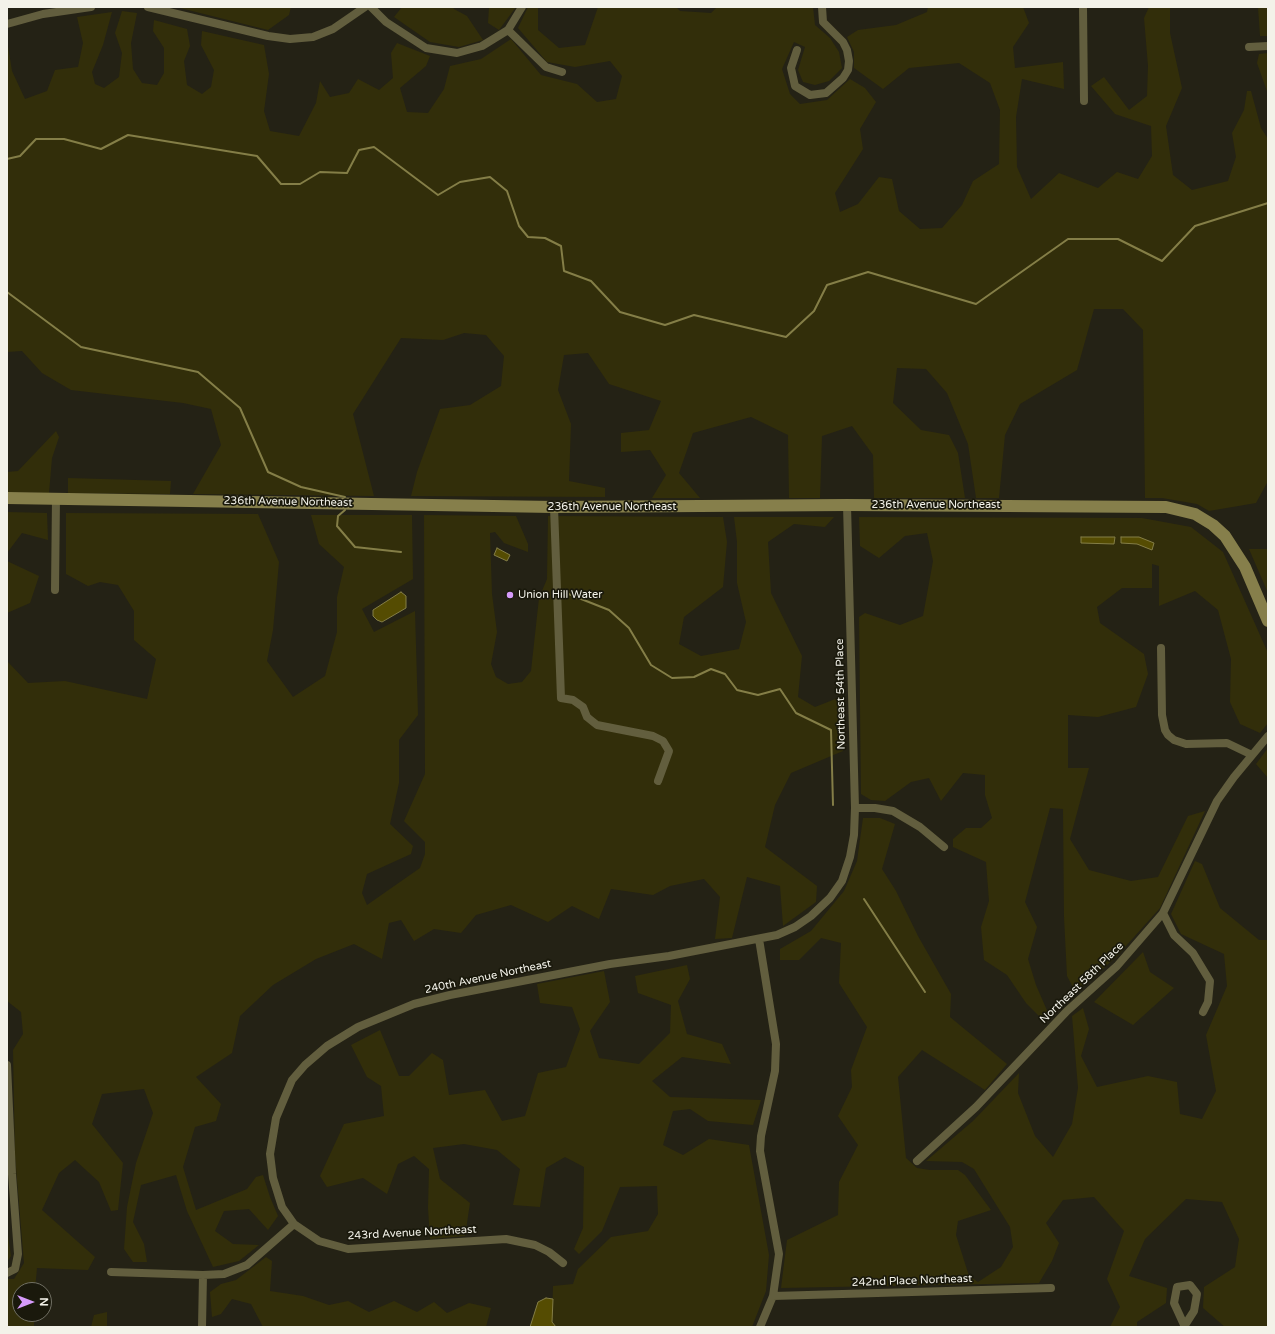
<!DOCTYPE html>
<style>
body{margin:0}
#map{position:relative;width:1275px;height:1334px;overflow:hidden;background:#242215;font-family:"Varela Round",sans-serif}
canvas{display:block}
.frame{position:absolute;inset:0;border:8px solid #f3f2e9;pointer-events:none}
.north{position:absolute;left:12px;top:1282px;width:40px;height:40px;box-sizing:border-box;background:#1a190c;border:1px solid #717064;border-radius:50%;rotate:90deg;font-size:11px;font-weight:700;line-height:16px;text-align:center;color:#f3f2e9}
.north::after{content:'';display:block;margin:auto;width:14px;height:18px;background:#d69bfa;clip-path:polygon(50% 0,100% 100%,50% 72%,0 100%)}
</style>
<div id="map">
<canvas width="1275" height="1334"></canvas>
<div class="frame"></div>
<div class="north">N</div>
</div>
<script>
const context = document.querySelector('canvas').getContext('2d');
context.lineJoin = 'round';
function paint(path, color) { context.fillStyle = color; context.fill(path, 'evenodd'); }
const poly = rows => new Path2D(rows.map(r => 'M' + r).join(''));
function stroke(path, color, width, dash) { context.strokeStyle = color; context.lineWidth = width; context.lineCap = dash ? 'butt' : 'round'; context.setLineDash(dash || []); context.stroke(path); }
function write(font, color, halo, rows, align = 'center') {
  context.font = font + ' "Varela Round",sans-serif'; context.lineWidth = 3.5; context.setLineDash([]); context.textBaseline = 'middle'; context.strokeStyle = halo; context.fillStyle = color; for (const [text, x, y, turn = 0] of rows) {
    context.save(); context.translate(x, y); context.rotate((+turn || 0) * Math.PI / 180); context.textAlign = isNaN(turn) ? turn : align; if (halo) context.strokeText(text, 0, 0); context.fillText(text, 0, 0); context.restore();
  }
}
const green = poly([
 [176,7,291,7,289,15,268,30],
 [402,7,453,7,454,9,467,16,483,40,459,47,430,42,394,17],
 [489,7,516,7,499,30,488,23],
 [528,7,538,7,538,30,559,48,585,45,598,7,676,7,680,11,711,13,717,7,813,7,815,25,830,38,839,52,842,68,829,81,815,85,803,82,798,70,805,47,794,42,782,69,790,94,800,104,827,100,850,79,865,88,876,102,860,129,863,149,835,193,840,212,858,204,879,177,892,179,899,211,920,229,942,228,962,205,973,181,999,164,1000,110,990,83,959,63,909,68,883,89,854,68,854,52,847,37,858,30,896,25,927,12,928,7,1023,7,1029,23,1013,47,1015,68,1063,62,1064,89,1022,79,1016,117,1017,167,1031,199,1059,173,1098,188,1117,172,1138,179,1152,156,1151,126,1115,114,1091,86,1104,77,1129,110,1147,96,1148,66,1144,18,1149,7,1170,7,1170,33,1182,88,1166,126,1173,175,1192,190,1228,181,1236,157,1232,133,1244,110,1247,91,1251,91,1261,128,1268,139,1268,481,1256,503,1209,511,1197,504,1162,498,1145,498,1143,330,1123,309,1094,309,1077,370,1020,404,1005,435,999,498,976,498,968,444,947,393,926,369,897,368,893,403,921,430,949,435,958,453,965,498,874,498,873,455,852,426,822,436,820,498,789,498,788,435,751,417,693,433,679,473,700,498,652,498,666,475,650,450,621,452,621,433,649,430,661,401,609,384,588,353,564,355,558,390,571,424,569,481,605,488,605,497,411,496,417,472,440,409,470,405,501,386,504,356,486,335,464,333,443,340,401,338,353,414,374,496,193,494,221,445,211,409,183,403,71,390,42,373,22,351,7,352,7,40,12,71,25,99,47,91,55,70,78,67,83,43,77,17,112,12,103,45,92,72,95,84,104,88,119,77,122,53,115,33,122,11,137,13,131,43,133,69,142,83,157,85,164,73,164,48,153,31,154,20,187,29,190,46,184,61,187,85,202,94,211,87,214,70,201,45,202,31,264,45,269,74,264,111,270,131,299,136,316,103,320,81,330,97,349,93,358,79,379,90,393,78,391,53,397,43,430,56,426,66,400,88,407,112,428,113,444,89,450,66,481,59,511,39,541,75,577,84,597,102,616,99,622,76,610,61,575,67,547,62,518,28],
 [1258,7,1268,7,1268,36,1260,36],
 [1268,53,1268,94,1257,63,1259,54],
 [56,431,59,437,52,458,49,493,7,492,7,472,18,471],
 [68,478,171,481,170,494,68,493],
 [7,512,47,513,48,540,22,533,7,553],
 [66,513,258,514,279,562,273,630,267,661,293,697,325,676,337,632,337,597,344,567,319,544,311,515,412,515,413,579,362,609,374,632,415,611,418,715,399,740,399,783,390,824,413,846,411,854,367,874,362,893,367,905,420,868,425,854,425,842,404,821,425,774,424,515,516,516,528,544,528,552,504,543,495,532,490,533,492,594,497,632,491,664,496,677,508,684,522,682,531,671,539,598,547,579,548,516,723,517,727,542,723,587,684,617,679,644,701,656,739,649,746,622,737,583,737,542,734,517,834,517,825,527,794,524,768,542,771,593,802,656,798,697,815,707,843,696,843,751,791,773,775,805,765,847,817,886,816,902,783,926,780,886,747,877,732,938,715,939,720,897,704,879,670,886,653,895,611,889,599,919,572,906,548,922,511,905,476,915,461,933,434,929,414,941,401,920,389,923,382,959,354,944,316,959,273,985,240,1016,232,1053,196,1077,221,1104,216,1121,195,1127,183,1167,196,1210,247,1189,256,1177,263,1175,270,1197,278,1216,268,1230,249,1209,224,1211,215,1231,233,1244,259,1245,239,1261,213,1267,187,1211,176,1175,141,1185,133,1222,144,1244,147,1262,133,1262,124,1249,127,1207,136,1163,153,1113,144,1089,102,1094,92,1124,123,1163,118,1210,111,1211,99,1182,75,1160,59,1173,42,1210,95,1257,88,1270,37,1268,35,1290,20,1290,20,1314,34,1314,34,1327,7,1327,7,1279,14,1279,24,1263,15,1156,13,1050,23,1034,21,1012,7,1001,7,661,28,683,65,681,147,699,156,659,134,640,134,611,118,585,100,582,88,586,66,574],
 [859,517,1142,518,1191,527,1223,552,1268,653,1268,723,1260,733,1240,724,1230,702,1231,659,1218,610,1195,591,1159,606,1159,566,1152,564,1152,588,1122,588,1097,607,1100,623,1144,654,1148,674,1136,707,1098,717,1068,715,1068,768,1089,768,1070,839,1089,870,1131,881,1158,877,1188,816,1205,811,1160,908,1117,956,1076,993,1067,976,1064,917,1063,809,1050,808,1025,902,1037,927,1028,959,1036,985,1049,1015,1044,1021,1026,1003,1007,975,984,960,981,927,989,901,986,862,953,847,953,839,966,828,981,828,992,818,985,795,985,775,963,773,941,801,929,778,911,782,885,801,871,800,861,794,859,617,865,613,900,625,923,616,933,561,927,533,905,536,879,558,860,546],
 [1249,549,1268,549,1268,593],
 [7,561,39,576,30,603,7,613],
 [1268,748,1268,778,1256,764],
 [863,818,880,818,895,824,882,869,896,891,918,936,951,994,950,1017,1007,1064,985,1090,922,1050,898,1077,906,1158,917,1168,930,1170,958,1170,965,1175,991,1210,958,1221,956,1235,969,1276,978,1282,1001,1267,1013,1247,1010,1227,974,1169,962,1162,926,1161,973,1121,1019,1073,1018,1093,1035,1136,1053,1157,1072,1124,1078,1088,1072,1016,1083,1008,1089,1029,1081,1056,1097,1087,1148,1076,1177,1082,1180,1114,1202,1119,1216,1091,1206,1035,1227,986,1224,954,1181,934,1171,914,1195,861,1202,864,1220,908,1259,940,1268,940,1268,1327,1225,1327,1203,1308,1204,1287,1235,1267,1239,1239,1222,1202,1186,1199,1145,1239,1129,1276,1167,1288,1166,1303,1137,1322,1137,1327,1110,1327,1120,1307,1107,1279,1124,1231,1094,1197,1063,1200,1046,1223,1059,1243,1052,1261,1039,1283,781,1288,787,1240,838,1215,839,1182,858,1145,838,1116,852,1087,851,1070,867,1027,839,983,841,943,821,938,799,960,780,960,780,949,811,931,844,891,857,861],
 [1143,952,1150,972,1174,988,1133,1025,1094,1002],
 [687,965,690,979,678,1001,687,1034,722,1044,731,1064,682,1057,652,1081,670,1097,761,1100,753,1125,708,1121,690,1109,673,1111,663,1145,683,1155,709,1139,749,1145,769,1255,766,1291,752,1327,556,1327,552,1322,553,1286,573,1284,578,1269,611,1237,648,1231,658,1214,657,1186,620,1187,602,1231,579,1254,574,1249,583,1228,584,1167,565,1157,546,1168,540,1207,513,1205,520,1169,497,1150,464,1144,433,1148,440,1179,470,1203,465,1236,430,1239,428,1208,429,1169,414,1156,398,1164,387,1194,363,1178,327,1187,320,1176,344,1124,384,1116,381,1086,367,1077,351,1045,380,1030,399,1076,409,1076,432,1053,443,1060,449,1095,485,1090,502,1121,525,1116,538,1073,566,1067,580,1029,572,1007,540,1003,537,984,604,971,610,1002,590,1031,599,1058,639,1064,670,1033,671,1005,638,993,635,976],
 [7,1229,11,1256,7,1262],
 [266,1257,272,1261,270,1291,303,1296,329,1305,348,1301,369,1312,394,1301,417,1312,434,1302,447,1313,469,1303,491,1308,486,1327,263,1327,251,1304,232,1299,221,1314,212,1317,210,1292,221,1284,236,1280],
 [107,1312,107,1327,91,1327,94,1315]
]);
const water = poly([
 [1081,537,1115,537,1114,544,1081,543,1081,537],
 [1121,537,1139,537,1154,543,1152,550,1137,544,1121,543,1121,537],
 [497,548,510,555,507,561,494,555,497,548],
 [401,592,406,596,406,608,382,622,377,620,373,616,373,610,401,592],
 [546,1298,553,1299,552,1322,556,1327,530,1327,538,1302,546,1298]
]);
const stream = poly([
 [7,159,20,156,36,139,64,139,101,149,128,135,257,156,281,184,300,184,320,172,347,173,359,150,374,147,438,195,460,182,490,177,507,191,519,226,528,237,545,238,561,246,564,271,591,281,620,312,665,325,694,315,786,337,814,311,827,285,868,272,976,304,1068,239,1118,239,1162,261,1195,226,1268,203],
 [7,292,81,347,198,372,240,408,268,472,301,487,345,497],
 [345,510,338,516,337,526,355,547,401,552],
 [566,593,609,610,629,628,651,665,672,678,694,677,711,669,725,674,737,690,758,695,780,689,796,713,831,730,833,805],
 [864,899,925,992]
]);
const street = poly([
 [148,7,268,36,290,39,313,37,333,29,365,7],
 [371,7,386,22,426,48,457,53,482,46,508,30,522,7],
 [1083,7,1084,101],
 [7,24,43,14,91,7],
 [508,30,546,67,562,72],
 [1249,47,1268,46],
 [797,50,791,68,795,86,810,95,826,93,843,78,848,70,849,61,847,50,843,42,823,22,822,7],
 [554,507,561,698,573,700,583,707,587,717,597,725,653,736,663,741,669,751,658,781],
 [55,590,56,497],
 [1161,648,1162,715,1165,730,1168,735,1174,740,1186,744,1227,743,1252,755],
 [855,808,875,808,893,811,920,827,944,847],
 [1163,913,1174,935,1193,953,1210,981,1208,1002,1203,1012],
 [759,939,776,1044,775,1071,761,1136,760,1151,779,1254,773,1296,760,1327],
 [7,1065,12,1174,18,1254,15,1269,7,1273],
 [917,1161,976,1107,1067,1011,1117,966,1163,913,1217,801,1234,777,1268,736],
 [294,1224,282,1207,273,1178,270,1154,276,1118,292,1080,305,1065,327,1046,358,1027,414,1004,450,995,610,964,669,956,777,935,795,927,811,916,830,898,842,881,850,857,854,835,855,808,847,505],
 [111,1272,203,1275,224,1274,247,1265,294,1224,319,1241,348,1249,506,1239,535,1245,549,1252,563,1263],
 [773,1296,1051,1288],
 [1185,1325,1194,1311,1197,1294,1190,1285,1177,1287,1174,1303,1185,1327],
 [202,1327,203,1275]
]);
const secondary = poly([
 [7,498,554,507,847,505,1166,507,1195,514,1213,525,1225,536,1245,567,1268,621]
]);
const markers = [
 [510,595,4,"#d69bfa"]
];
const streetNames = [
 ["236th Avenue Northeast",288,502,1],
 ["236th Avenue Northeast",936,505],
 ["236th Avenue Northeast",612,507],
 ["Northeast 54th Place",841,694,-91],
 ["240th Avenue Northeast",488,977,-12],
 ["Northeast 58th Place",1082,983,-44],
 ["243rd Avenue Northeast",412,1233,-3],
 ["242nd Place Northeast",912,1281,-2]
];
const poiNames = [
 ["Union Hill Water",518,595]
];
paint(green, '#322e0a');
paint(water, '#554c02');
stroke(water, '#847e47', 1);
stroke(stream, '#847e47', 2);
stroke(street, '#625e3e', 8);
stroke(secondary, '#867f4b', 12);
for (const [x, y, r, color] of markers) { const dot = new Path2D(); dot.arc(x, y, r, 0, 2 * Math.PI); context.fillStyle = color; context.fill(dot); stroke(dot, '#1a190c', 1.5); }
write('11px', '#f3f2e9', '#1a190c', streetNames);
write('11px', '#f3f2e9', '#1a190c', poiNames, 'left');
</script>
